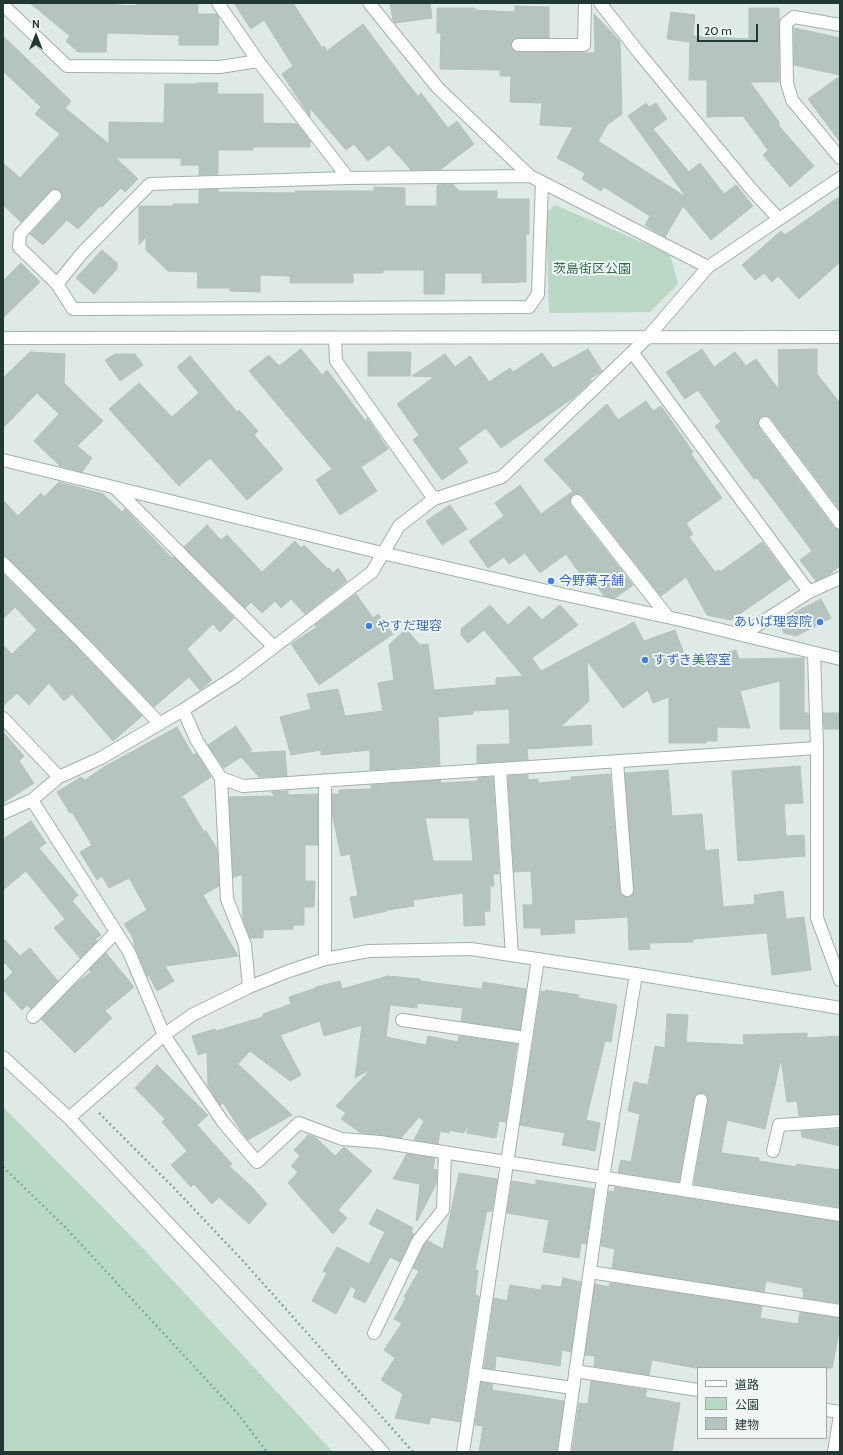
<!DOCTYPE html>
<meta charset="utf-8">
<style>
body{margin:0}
#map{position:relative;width:843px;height:1455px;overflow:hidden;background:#dfe9e5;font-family:Cabin,"Noto Sans JP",sans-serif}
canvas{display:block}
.frame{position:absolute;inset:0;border:4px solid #213834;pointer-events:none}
.legend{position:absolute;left:697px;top:1367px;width:130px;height:72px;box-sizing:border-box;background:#eff6f3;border:1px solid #9daaa7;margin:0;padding:5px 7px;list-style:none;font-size:12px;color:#213834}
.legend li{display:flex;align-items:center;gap:8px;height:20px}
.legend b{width:20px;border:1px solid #9daaa7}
.north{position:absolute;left:16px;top:16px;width:40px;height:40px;-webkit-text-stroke:3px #eff6f3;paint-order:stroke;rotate:0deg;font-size:11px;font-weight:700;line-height:16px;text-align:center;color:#213834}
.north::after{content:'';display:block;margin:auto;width:14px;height:18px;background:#213834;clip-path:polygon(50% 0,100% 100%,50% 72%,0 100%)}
.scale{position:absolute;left:697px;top:24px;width:61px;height:18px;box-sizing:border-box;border:2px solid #213834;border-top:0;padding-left:5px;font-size:12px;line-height:14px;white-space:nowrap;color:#213834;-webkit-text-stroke:3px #eff6f3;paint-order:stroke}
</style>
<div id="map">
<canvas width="843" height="1455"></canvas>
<div class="frame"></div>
<ul class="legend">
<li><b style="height:5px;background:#fff"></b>道路</li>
<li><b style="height:11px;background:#b9d9c4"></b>公園</li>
<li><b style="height:11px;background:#b5c4bf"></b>建物</li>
</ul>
<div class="north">N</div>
<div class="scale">20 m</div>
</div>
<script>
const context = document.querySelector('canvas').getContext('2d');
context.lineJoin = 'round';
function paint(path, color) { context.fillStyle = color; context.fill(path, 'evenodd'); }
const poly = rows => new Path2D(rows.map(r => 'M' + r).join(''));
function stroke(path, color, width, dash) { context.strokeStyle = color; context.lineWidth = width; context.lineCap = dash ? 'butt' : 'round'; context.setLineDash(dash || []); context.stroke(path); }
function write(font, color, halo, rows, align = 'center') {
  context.font = font + ' Cabin,"Noto Sans JP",sans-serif'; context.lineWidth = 4; context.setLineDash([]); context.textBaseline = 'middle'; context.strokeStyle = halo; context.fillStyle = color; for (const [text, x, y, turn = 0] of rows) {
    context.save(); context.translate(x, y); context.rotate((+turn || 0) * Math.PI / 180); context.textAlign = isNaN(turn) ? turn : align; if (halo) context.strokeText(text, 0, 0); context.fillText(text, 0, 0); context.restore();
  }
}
const green = poly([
 [555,205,670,254,678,284,650,312,549,313,546,213],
 [3,1107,136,1241,333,1452,3,1452]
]);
const building = poly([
 [30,3,83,3,136,6,136,3,198,3,198,14,217,14,219,17,218,45,179,45,179,35,107,33,106,52,78,52,66,41,70,36,30,3],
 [234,3,293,3,322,48,324,46,327,51,363,24,401,75,418,96,421,93,448,128,457,121,474,144,441,169,411,170,389,145,368,161,354,144,346,150,310,108,310,117,282,74,293,66,264,20,251,29,234,3],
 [390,3,430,3,432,18,395,23,393,20,390,3],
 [515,6,549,7,549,38,515,38,511,45,511,48,515,52,595,53,594,14,620,41,622,114,607,125,598,141,686,197,628,116,646,103,649,107,656,103,667,119,653,129,689,172,700,163,724,194,736,185,753,206,711,240,683,206,665,237,645,225,650,216,604,187,601,191,582,179,585,173,557,158,573,127,540,125,542,103,510,102,511,76,500,76,500,70,440,69,441,33,437,33,437,8,475,8,475,10,515,12,515,6],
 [749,8,779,8,779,82,750,82,779,122,779,126,814,166,790,187,763,155,768,150,743,116,707,117,707,80,689,80,690,42,667,39,671,12,695,15,693,36,749,39,749,8],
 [794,28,840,38,840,75,794,65,794,28],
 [3,36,71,101,65,108,109,144,109,122,164,123,165,84,197,84,197,83,218,83,217,94,263,94,263,123,297,124,310,141,310,147,253,147,253,150,218,150,218,174,199,175,199,165,181,165,181,158,116,158,138,179,125,192,121,188,102,207,100,206,78,229,67,220,43,245,30,234,61,201,62,197,62,193,57,189,50,191,21,222,3,205,3,163,20,178,60,134,35,114,41,107,3,71,3,36],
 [840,76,840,142,808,99,840,76],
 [453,184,459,191,497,191,497,199,529,199,529,234,526,234,526,282,482,283,482,273,445,273,444,294,424,294,424,270,383,270,383,273,353,273,353,283,290,283,290,276,260,275,260,292,230,291,230,288,197,288,198,272,168,271,146,250,146,237,139,245,139,206,173,206,173,204,199,204,199,190,218,189,218,192,295,193,295,191,374,191,374,187,405,188,405,206,437,206,437,185,453,184],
 [840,196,840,262,799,299,778,276,772,282,764,273,755,280,742,265,781,231,785,235,840,196],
 [102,250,117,263,117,269,94,294,76,278,102,250],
 [21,263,40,282,3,318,3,281,21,263],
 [301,349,322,375,327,370,367,423,367,418,388,449,361,467,377,491,340,515,316,480,332,469,249,371,269,355,279,366,301,349],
 [588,349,602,371,590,379,591,381,573,398,501,448,486,428,458,448,468,462,442,480,413,440,419,435,397,404,434,377,412,376,445,354,455,367,470,356,489,382,510,368,513,372,542,353,553,368,588,349],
 [702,349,714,367,735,352,746,366,756,359,779,390,778,350,817,349,817,374,840,403,840,510,771,418,768,416,764,416,760,417,758,424,759,428,834,528,840,530,840,566,827,576,816,581,800,560,812,551,757,478,754,479,715,426,721,422,698,390,685,399,666,372,702,349],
 [30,352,65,354,64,383,103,421,77,446,92,458,82,472,60,466,34,441,59,414,37,393,3,428,3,378,30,352],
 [368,352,411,352,410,376,368,376,368,352],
 [115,354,135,354,143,365,120,381,105,360,115,354],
 [190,356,237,412,239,410,258,431,254,435,283,469,247,500,210,458,179,486,109,409,139,383,172,417,199,393,177,367,190,356],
 [646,401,653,411,661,406,693,452,691,454,722,498,686,523,693,534,689,537,715,572,719,570,720,572,762,542,790,579,731,620,707,615,686,577,661,596,583,496,579,494,576,494,570,498,570,502,571,506,633,585,615,598,604,596,591,578,586,582,566,554,540,573,525,553,509,564,504,557,488,568,469,541,504,516,495,503,520,485,541,514,573,491,544,460,607,404,618,420,646,401],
 [59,482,103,494,122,512,125,509,168,554,172,558,174,557,234,618,220,632,213,624,187,649,212,680,200,690,189,677,154,707,87,637,8,558,3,556,3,500,18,516,41,493,44,497,59,482],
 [450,505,467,529,442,545,426,521,450,505],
 [207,525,221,540,227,535,262,572,295,541,301,548,304,545,328,569,329,568,333,573,338,568,347,581,305,614,291,599,281,608,275,601,262,613,251,602,245,608,184,547,207,525],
 [3,574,77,647,142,716,113,741,72,694,64,701,49,683,29,705,17,693,3,706,3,645,12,654,37,630,15,607,3,619,3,574],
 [356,594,373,618,378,614,393,634,319,685,291,644,317,627,315,625,356,594],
 [821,599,831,618,796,636,784,633,778,621,821,599],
 [490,605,508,625,529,606,542,620,560,605,578,625,532,658,541,671,634,622,644,641,675,630,684,653,685,653,689,663,736,650,739,659,804,658,804,713,808,713,809,729,780,729,780,681,740,691,750,728,717,727,717,741,706,741,706,743,669,743,669,697,653,703,648,690,623,708,587,661,589,701,560,727,591,725,592,745,527,749,528,760,477,763,477,745,510,744,509,709,473,711,473,714,438,717,440,765,370,770,370,750,321,755,321,750,291,755,280,717,311,709,307,694,338,689,345,716,383,711,378,683,394,680,389,645,406,629,420,645,428,644,434,690,496,685,496,678,523,676,484,630,468,643,461,635,461,629,490,605],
 [823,713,840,713,840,729,824,729,823,713],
 [236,726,252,750,247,753,285,751,287,776,259,777,241,757,224,768,208,745,236,726],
 [177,727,193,755,196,753,211,777,179,798,184,798,204,832,206,831,217,849,219,886,203,895,238,956,165,966,174,981,157,991,149,976,147,976,135,947,132,936,124,924,147,910,129,878,109,888,102,876,97,880,80,852,92,845,72,812,70,813,57,792,81,777,85,780,104,767,177,727],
 [3,732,24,756,19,761,34,783,3,803,3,732],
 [800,766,803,803,784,804,786,836,804,835,805,856,738,861,732,771,800,766],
 [668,770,672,816,702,814,705,851,718,849,723,907,755,904,754,895,783,891,786,919,804,917,811,970,772,975,767,933,693,939,693,942,649,943,650,949,629,950,628,917,574,920,575,933,541,935,541,928,524,928,523,905,533,905,531,871,514,872,508,776,528,775,528,780,538,779,538,783,571,780,571,777,610,774,620,891,621,895,627,897,632,896,634,889,625,773,668,770],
 [493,777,499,874,493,874,494,886,490,886,490,911,484,911,485,925,464,926,463,893,413,900,414,906,387,910,387,911,354,918,350,897,358,896,350,854,341,856,332,813,332,794,339,794,339,790,371,789,371,785,440,780,441,783,478,781,478,778,493,777],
 [425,818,469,818,473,861,433,861,425,818],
 [288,791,288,795,318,794,318,845,305,845,305,881,315,881,314,907,304,907,304,925,293,925,293,929,263,930,263,938,250,938,243,920,242,874,233,878,229,797,275,796,271,792,288,791],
 [31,821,46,843,39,848,78,895,72,901,101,935,95,939,97,941,80,958,54,928,65,919,26,871,3,890,3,839,31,821],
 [3,938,20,956,30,948,58,981,31,1009,27,1005,22,1010,3,990,3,982,13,972,3,961,3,938],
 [106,953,134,987,105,1011,112,1018,75,1053,41,1019,74,985,91,972,89,970,106,953],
 [388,976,420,979,420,981,482,989,483,982,526,989,520,1030,461,1021,463,1008,417,1003,417,1008,390,1005,386,1037,426,1045,428,1036,458,1042,459,1036,517,1044,506,1122,499,1121,496,1138,467,1133,468,1124,464,1133,449,1130,449,1133,440,1131,438,1144,414,1140,424,1121,419,1117,401,1138,361,1133,341,1119,346,1113,336,1106,371,1069,355,1078,362,1025,324,1036,320,1021,280,1035,301,1075,290,1081,250,1051,238,1064,292,1115,248,1140,242,1132,223,1103,220,1105,208,1086,207,1052,198,1055,192,1036,215,1029,216,1031,263,1017,263,1014,291,1004,289,997,316,988,316,987,340,981,342,989,388,976],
 [546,990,579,995,578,998,617,1005,611,1042,605,1041,586,1120,600,1123,595,1151,562,1145,565,1133,520,1125,541,991,545,992,546,990],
 [667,1014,688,1015,686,1042,744,1045,743,1035,807,1033,807,1038,840,1036,840,1114,799,1116,797,1101,787,1102,781,1059,765,1129,727,1120,721,1153,759,1158,759,1161,797,1167,796,1164,840,1170,840,1207,694,1184,708,1101,706,1095,702,1093,696,1095,694,1099,679,1182,618,1172,621,1160,631,1162,640,1114,628,1111,634,1082,648,1085,655,1046,665,1048,667,1014],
 [157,1065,208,1115,197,1125,232,1164,229,1166,252,1187,267,1204,249,1224,219,1197,212,1204,194,1184,191,1187,171,1165,187,1151,162,1122,165,1119,135,1088,157,1065],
 [840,1129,840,1146,802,1137,801,1131,840,1129],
 [308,1135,315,1137,335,1156,344,1147,372,1171,338,1210,347,1218,333,1234,288,1183,298,1172,291,1166,300,1156,294,1150,308,1135],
 [407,1154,435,1158,433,1169,437,1170,436,1184,417,1221,416,1221,420,1184,393,1179,407,1154],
 [459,1173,497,1179,492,1211,487,1211,475,1270,478,1270,475,1295,479,1296,460,1422,431,1417,429,1424,395,1418,403,1394,381,1380,395,1358,384,1350,402,1323,394,1319,406,1298,404,1297,419,1271,413,1268,424,1245,428,1241,443,1249,459,1173],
 [536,1180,594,1189,586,1244,581,1243,579,1258,543,1252,549,1220,507,1213,512,1181,536,1185,536,1180],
 [615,1187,840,1222,840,1303,803,1298,804,1291,802,1291,803,1288,766,1281,764,1292,612,1268,615,1249,601,1246,609,1191,614,1192,615,1187],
 [377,1209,413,1228,411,1232,414,1234,400,1262,390,1257,365,1303,353,1297,356,1290,351,1286,336,1314,312,1301,327,1273,323,1271,337,1247,369,1264,385,1232,369,1224,377,1209],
 [563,1278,581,1282,571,1352,562,1350,560,1366,496,1356,495,1369,484,1368,494,1298,507,1301,510,1285,541,1290,542,1285,561,1287,563,1278],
 [610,1283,762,1306,760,1318,798,1324,800,1312,840,1318,840,1327,832,1368,696,1368,652,1360,649,1375,594,1366,595,1356,585,1355,595,1284,609,1287,610,1283],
 [591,1381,647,1390,645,1397,680,1403,672,1452,572,1452,579,1403,588,1404,591,1381],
 [481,1382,493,1384,492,1390,564,1401,557,1452,479,1452,483,1426,475,1425,481,1382]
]);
const path = poly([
 [99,1113,175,1189,244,1262,413,1452],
 [3,1167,66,1228,238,1414,267,1452]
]);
const minor = poly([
 [218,3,258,61,348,178],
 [369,3,438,88,530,176,708,267],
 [600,3,640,54,752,190,779,219],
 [3,5,67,66,220,67,258,61],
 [840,25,794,17,786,23,787,83,792,100,840,158],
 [518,45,584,45,585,3],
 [55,196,20,234,19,247,57,284,83,252,150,184,348,178,530,176],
 [57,284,73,309,529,307,538,294,542,182],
 [335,338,336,361,434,499],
 [632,352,809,592],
 [765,423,840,523],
 [3,460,382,553,543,590,685,621,840,659],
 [115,488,274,647],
 [577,501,668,617],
 [3,563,82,642,160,724],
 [742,635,809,592,840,578],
 [814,653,817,748,817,918,840,980],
 [183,710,197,741,221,778,243,786,817,748],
 [3,718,59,777],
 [617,762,627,890],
 [500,769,512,955],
 [221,778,227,899,245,945,249,987],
 [325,780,325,959],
 [32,800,129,952,164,1035,223,1122,257,1162,299,1123,342,1139,380,1142,840,1215],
 [3,813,32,800,59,777,101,758,183,710,236,676,372,572,399,526,434,499,502,477,647,338,708,267,840,178],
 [538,959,475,1374,573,1388],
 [33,1017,116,932],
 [402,1020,526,1038],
 [773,1151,779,1125,840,1121],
 [685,1190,701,1100],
 [590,1272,840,1311],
 [374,1333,418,1241,443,1210,445,1153],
 [575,1371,698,1390],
 [826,1410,840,1412],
 [463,1452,475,1374],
 [564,1452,603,1178,636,974],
 [834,1452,840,1415]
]);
const tertiary = poly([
 [3,338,840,337],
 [3,1057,69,1118,348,1414,383,1452],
 [69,1118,164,1035,192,1015,249,987,289,971,325,959,369,951,471,949,636,974,840,1008]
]);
const markers = [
 [551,581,4,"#3f7fe0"],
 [820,622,4,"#3f7fe0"],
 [369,626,4,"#3f7fe0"],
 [645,660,4,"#3f7fe0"]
];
const parkNames = [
 ["茨島街区公園",592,269]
];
const shopNames = [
 ["今野菓子舗",559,581],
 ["あいば理容院",812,622,"right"],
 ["やすだ理容",377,626],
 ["すずき美容室",653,660]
];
paint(green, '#b9d9c4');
paint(building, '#b5c4bf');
stroke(building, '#b2c2bd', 1);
stroke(minor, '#a2b0ac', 14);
stroke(tertiary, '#a2b0ac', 14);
stroke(path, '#81aba1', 2.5, [2, 3]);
stroke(minor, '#fff', 12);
stroke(tertiary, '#fff', 12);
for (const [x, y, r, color] of markers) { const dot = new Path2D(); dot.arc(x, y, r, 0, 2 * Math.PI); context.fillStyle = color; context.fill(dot); stroke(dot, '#eff6f3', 1.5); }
write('13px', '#2e6c4c', '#eff6f3', parkNames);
write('13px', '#366cbe', '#eff6f3', shopNames, 'left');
</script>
